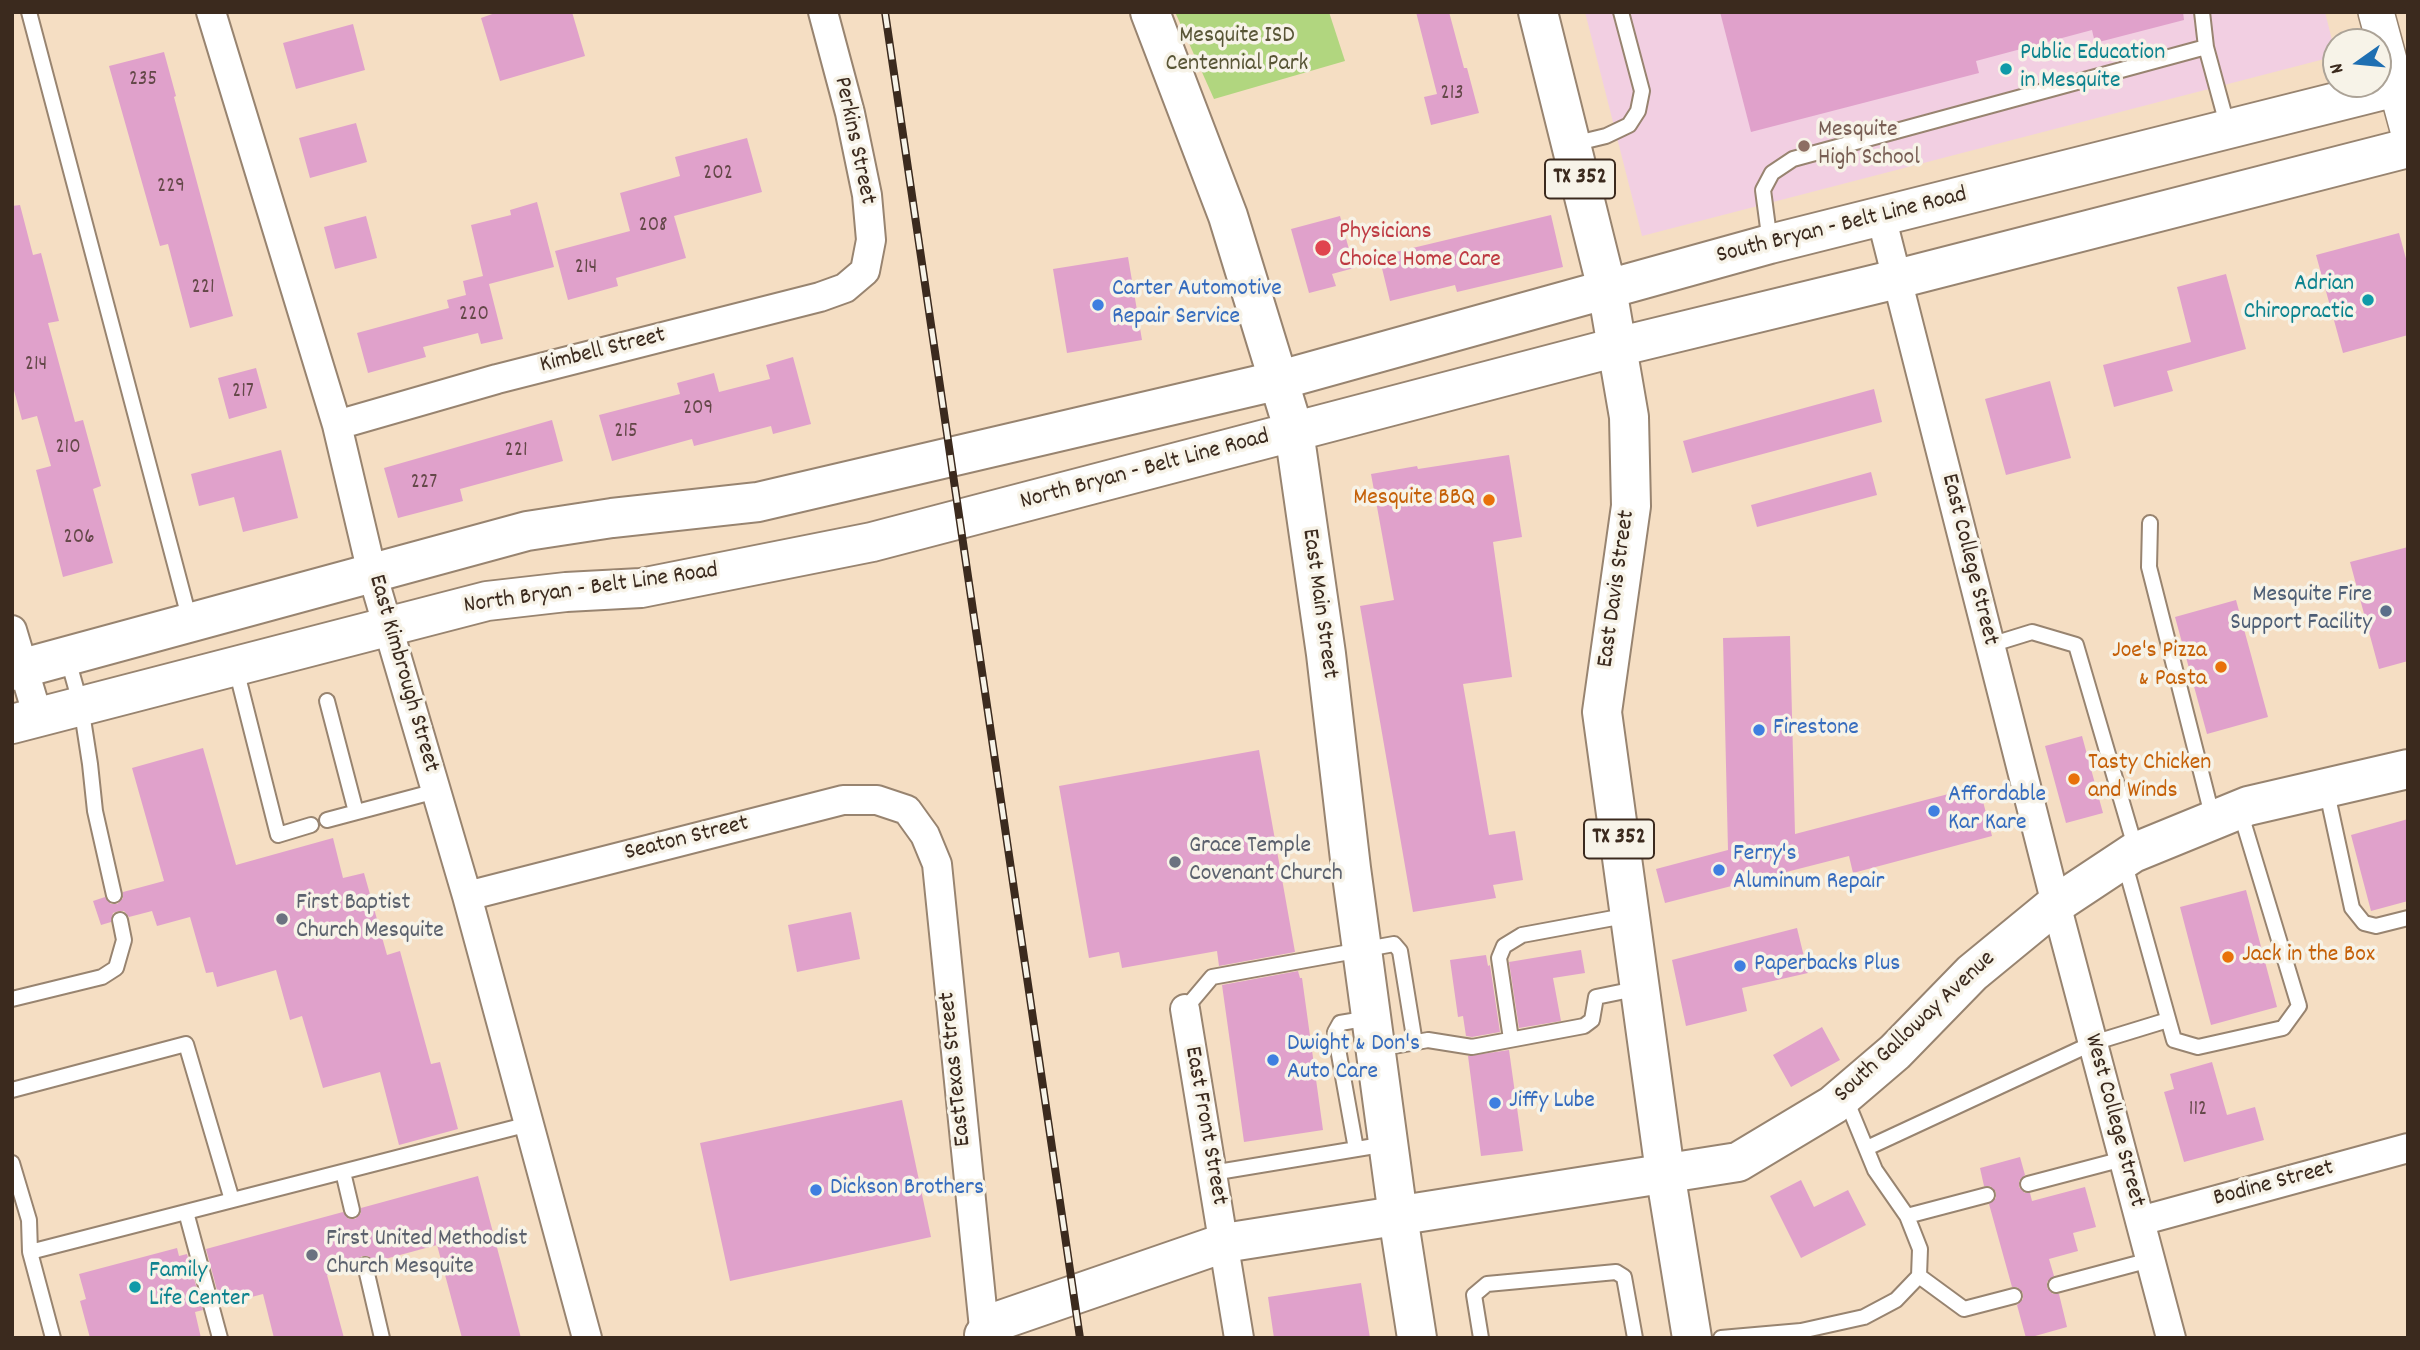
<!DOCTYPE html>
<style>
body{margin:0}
#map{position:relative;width:2420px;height:1350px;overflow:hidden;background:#f5dec3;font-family:Dekko,sans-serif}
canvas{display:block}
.frame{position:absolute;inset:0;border:14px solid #3b2a1e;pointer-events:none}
.north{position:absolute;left:2322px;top:28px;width:70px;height:70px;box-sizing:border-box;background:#f7f3e8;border:2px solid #aca397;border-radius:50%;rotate:255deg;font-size:19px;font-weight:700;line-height:28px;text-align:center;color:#3b2a1e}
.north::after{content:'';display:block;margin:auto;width:24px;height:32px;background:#1f6fb2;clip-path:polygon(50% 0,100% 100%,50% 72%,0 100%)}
</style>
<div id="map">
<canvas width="2420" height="1350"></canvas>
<div class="frame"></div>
<div class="north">N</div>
</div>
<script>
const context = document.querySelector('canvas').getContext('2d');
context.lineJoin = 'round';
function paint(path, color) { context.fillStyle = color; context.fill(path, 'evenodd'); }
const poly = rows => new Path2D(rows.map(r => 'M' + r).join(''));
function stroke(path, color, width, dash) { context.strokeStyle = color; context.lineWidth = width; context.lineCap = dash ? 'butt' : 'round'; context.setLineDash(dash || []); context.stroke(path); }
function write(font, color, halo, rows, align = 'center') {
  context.font = font + ' Dekko,sans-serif'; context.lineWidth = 7; context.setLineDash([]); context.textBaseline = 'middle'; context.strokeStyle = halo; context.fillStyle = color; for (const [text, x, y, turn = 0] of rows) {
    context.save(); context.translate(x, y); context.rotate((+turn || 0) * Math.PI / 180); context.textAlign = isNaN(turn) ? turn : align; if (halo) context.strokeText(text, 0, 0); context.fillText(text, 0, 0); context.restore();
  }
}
const built = poly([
 [1585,12,2325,12,2336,56,1642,236]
]);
const green = poly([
 [1175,12,1329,12,1345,61,1214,99]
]);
const building = poly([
 [498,12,572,12,585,56,500,81,481,18],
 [1416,12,1449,12,1464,68,1467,68,1479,113,1431,125,1424,97,1437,94],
 [1720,12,2183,12,2184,20,2095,43,2092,30,1976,61,1979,73,1751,132],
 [353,24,365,70,296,89,283,43],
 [164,52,176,96,174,97,233,316,190,328,168,244,160,246,109,66],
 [356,123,367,162,310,178,299,138],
 [747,138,762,192,674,216,686,258,616,278,618,286,568,300,555,251,630,231,620,193,680,176,675,157],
 [537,202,554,267,489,284,503,339,481,344,478,333,423,347,426,357,368,373,357,333,449,308,447,300,466,295,463,281,483,276,471,225,511,215,510,210],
 [20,205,33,255,41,253,59,321,48,323,75,422,83,420,101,486,93,489,113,563,63,577,36,470,51,466,37,416,22,420,12,383,12,206],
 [1551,215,1563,267,1457,292,1455,285,1390,301,1379,256],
 [366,216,377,258,335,269,324,227],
 [1340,216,1354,268,1332,274,1336,286,1309,293,1291,229],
 [2399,233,2408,266,2408,335,2343,353,2316,255],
 [1128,257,1142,340,1067,353,1053,269],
 [2226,274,2246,349,2167,371,2173,391,2114,407,2103,365,2191,342,2177,287],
 [793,357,811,424,773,434,771,426,694,446,692,439,612,461,599,415,680,394,677,383,714,373,719,392,770,379,766,365],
 [256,368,267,408,229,419,218,378],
 [2050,381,2071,458,2006,475,1985,399],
 [1874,389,1882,422,1692,473,1683,441],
 [552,420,563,461,460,489,463,501,398,518,384,468],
 [281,450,298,518,243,532,234,497,199,506,191,474],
 [1509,455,1522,537,1493,542,1512,677,1463,684,1489,835,1515,831,1523,880,1493,885,1496,898,1413,912,1360,606,1394,600,1371,474,1417,466,1418,469],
 [1871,472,1877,495,1757,527,1751,505],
 [2408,547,2408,661,2379,669,2350,562],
 [2236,600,2268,717,2207,734,2175,617],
 [1790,636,1795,834,1979,786,1992,836,1853,873,1849,856,1665,903,1656,869,1728,850,1723,638],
 [2082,736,2103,813,2066,823,2045,746],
 [203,748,236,865,333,838,343,878,364,873,387,955,400,951,431,1064,440,1062,458,1129,399,1145,380,1072,323,1088,302,1016,290,1020,276,970,217,987,213,972,206,973,190,917,157,926,152,911,129,917,124,911,119,911,113,913,111,922,101,925,93,901,105,897,111,904,117,904,123,898,123,892,164,881,132,768],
 [1259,750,1295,952,1219,966,1217,951,1122,968,1119,952,1089,958,1059,786],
 [2408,819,2408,901,2371,911,2351,835],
 [2246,890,2277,1007,2211,1025,2180,907],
 [851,912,860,959,797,972,788,925],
 [1797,928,1808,973,1742,988,1747,1011,1686,1026,1672,960],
 [1581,950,1585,973,1553,978,1561,1021,1519,1028,1509,962],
 [1486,955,1488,966,1490,965,1500,1032,1472,1037,1466,1036,1463,1016,1458,1017,1450,960],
 [1298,971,1300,978,1302,978,1323,1130,1244,1142,1222,985],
 [1822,1027,1840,1060,1791,1087,1773,1055],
 [1509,1050,1523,1151,1481,1156,1468,1056],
 [2212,1062,2227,1115,2255,1107,2264,1140,2184,1162,2164,1092,2174,1089,2170,1074],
 [902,1100,931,1237,730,1281,700,1143],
 [2020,1157,2025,1175,2019,1181,2019,1187,2025,1193,2030,1193,2032,1201,2085,1187,2096,1227,2073,1233,2078,1251,2049,1259,2054,1276,2047,1282,2047,1288,2053,1294,2059,1294,2067,1327,2028,1338,2026,1338,2017,1305,2023,1299,2023,1293,2017,1287,2012,1287,1989,1204,1996,1198,1996,1192,1990,1186,1984,1186,1980,1168],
 [478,1176,521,1338,462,1338,437,1245,374,1262,368,1256,362,1256,356,1262,356,1267,327,1275,344,1338,274,1338,263,1294,221,1305,206,1249,343,1212,349,1219,355,1219,361,1213,361,1208],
 [1801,1180,1814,1207,1848,1190,1866,1225,1801,1258,1770,1196],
 [177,1248,179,1256,187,1254,203,1310,195,1312,201,1338,90,1338,80,1301,86,1299,79,1274],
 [1361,1283,1370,1338,1274,1338,1268,1297]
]);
const service = poly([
 [29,12,190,621],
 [2202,12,2206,47],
 [1573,144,1606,136,1629,125,1638,111,1642,91,1621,12],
 [1770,243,1763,190,1772,173,1793,159,2206,47,2228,128],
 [2150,523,2149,567,2213,819],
 [1990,645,2032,632,2076,645,2136,850],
 [67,656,81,706,90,764,95,811,114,895],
 [236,669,278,835,311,825],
 [327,701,356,812],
 [2326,788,2352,908,2364,923,2376,926,2408,918],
 [327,820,436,791],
 [2124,861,2174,1040,2198,1047,2283,1028,2299,1006,2240,811],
 [12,999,102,977,116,968,124,940,120,920],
 [1185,1009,1212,977,1394,944,1400,951,1415,1043],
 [1511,1039,1499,958,1504,946,1522,935,1630,915],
 [1377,1049,1428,1040,1472,1047,1584,1026,1592,1020,1596,997,1640,988],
 [12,1090,186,1044,232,1200],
 [1867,1148,2093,1043,2168,1020],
 [1356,1149,1335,1032,1340,1023,1370,1018],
 [12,1163,29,1220,30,1252],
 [343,1172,352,1210],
 [1212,1173,1387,1144],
 [2028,1184,2123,1159],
 [186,1212,220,1338],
 [1907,1216,1987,1195],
 [365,1265,382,1338],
 [1919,1276,1964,1309,2014,1296],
 [2056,1285,2150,1260],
 [53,1338,30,1252,529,1124],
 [1481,1338,1474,1295,1487,1284,1616,1272,1624,1277,1635,1338],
 [1721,1338,1801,1331,1864,1317,1896,1300,1919,1276,1920,1249,1907,1216,1875,1170,1845,1097]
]);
const minor = poly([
 [211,12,337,425,372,573,467,896,587,1338],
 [1881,216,2056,904,2171,1338],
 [337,425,497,379,820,297,845,288,865,271,871,240,867,195,850,113,823,12],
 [12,630,38,717],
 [467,896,843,800,877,800,907,810,925,835,937,864,985,1338],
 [1185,1009,1239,1338],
 [2140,1221,2408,1148]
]);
const tertiary = poly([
 [2376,12,2408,130]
]);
const secondary = poly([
 [984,1335,1001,1320,1224,1243,1738,1162,1833,1105,1895,1052,1972,973,2056,904,2133,853,2248,806,2408,769]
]);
const primary = poly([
 [1150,12,1228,216,1294,431,1326,654,1351,868,1398,1216,1417,1338],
 [1538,12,1607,289,1629,417,1631,506,1602,712,1665,1172,1692,1338],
 [12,671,527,531,612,518,758,502,1280,380,1770,244,2408,84],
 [12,724,487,601,566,592,641,588,872,542,1617,347,1897,279,2408,148]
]);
const rail = poly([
 [885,12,1080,1338]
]);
const markers = [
 [2006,69,7,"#0f9aa8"],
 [1804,146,7,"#8d6e63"],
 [1323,248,9,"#e0444e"],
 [2368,300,7,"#0f9aa8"],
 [1098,305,7,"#3f7fe0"],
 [1489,500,7,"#e8710a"],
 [2386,611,7,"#5c6f8a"],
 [2221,667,7,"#e8710a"],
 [1759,730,7,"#3f7fe0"],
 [2074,779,7,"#e8710a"],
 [1934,811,7,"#3f7fe0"],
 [1175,862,7,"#6b7280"],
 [1719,870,7,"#3f7fe0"],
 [282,919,7,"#6b7280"],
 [2228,957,7,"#e8710a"],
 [1740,966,7,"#3f7fe0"],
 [1273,1060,7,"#3f7fe0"],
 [1495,1103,7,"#3f7fe0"],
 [816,1190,7,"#3f7fe0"],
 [312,1255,7,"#6b7280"],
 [135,1287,7,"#0f9aa8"]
];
const numberNames = [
 ["235",143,81],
 ["213",1452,95],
 ["202",718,175],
 ["229",171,188],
 ["208",653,227],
 ["214",586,269],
 ["221",203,289],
 ["220",474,316],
 ["214",36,366],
 ["217",243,393],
 ["209",698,410],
 ["215",626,433],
 ["210",68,449],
 ["221",516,452],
 ["227",424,484],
 ["206",79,539],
 ["112",2198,1111]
];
const shields = [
 [1580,179,70],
 [1619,839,70]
];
const shieldNames = [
 ["TX 352",1580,179],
 ["TX 352",1619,839]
];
const parkNames = [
 ["Mesquite ISD",1237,38],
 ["Centennial Park",1237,66]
];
const cultureNames = [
 ["Public Education",2020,55],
 ["in Mesquite",2020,83],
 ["Adrian",2354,286,"right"],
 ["Chiropractic",2354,314,"right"],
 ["Family",149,1273],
 ["Life Center",149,1301]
];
const educationNames = [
 ["Mesquite",1818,132],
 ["High School",1818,160]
];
const streetNames = [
 ["Perkins Street",853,141,78],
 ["South Bryan - Belt Line Road",1842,227,-14],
 ["Kimbell Street",603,352,-14],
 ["North Bryan - Belt Line Road",1145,471,-15],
 ["East College Street",1968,560,76],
 ["East Davis Street",1618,589,-82],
 ["North Bryan - Belt Line Road",591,590,-8],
 ["East Main Street",1318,604,82],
 ["East Kimbrough Street",402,674,74],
 ["Seaton Street",687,840,-14],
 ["South Galloway Avenue",1916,1028,-43],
 ["EastTexas Street",957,1069,-96],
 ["West College Street",2113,1121,75],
 ["East Front Street",1204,1126,80],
 ["Bodine Street",2274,1185,-15]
];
const healthNames = [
 ["Physicians",1339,234],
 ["Choice Home Care",1339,262]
];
const shopNames = [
 ["Carter Automotive",1112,291],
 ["Repair Service",1112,319],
 ["Firestone",1773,730],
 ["Affordable",1948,797],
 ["Kar Kare",1948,825],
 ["Ferry's",1733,856],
 ["Aluminum Repair",1733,884],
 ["Paperbacks Plus",1754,966],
 ["Dwight & Don's",1287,1046],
 ["Auto Care",1287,1074],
 ["Jiffy Lube",1509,1103],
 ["Dickson Brothers",830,1190]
];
const foodNames = [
 ["Mesquite BBQ",1475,500],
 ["Joe's Pizza",2207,653],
 ["& Pasta",2207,681],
 ["Tasty Chicken",2088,765,"left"],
 ["and Winds",2088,793,"left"],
 ["Jack in the Box",2242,957,"left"]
];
const serviceNames = [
 ["Mesquite Fire",2372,597],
 ["Support Facility",2372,625]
];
const worshipNames = [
 ["Grace Temple",1189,848],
 ["Covenant Church",1189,876],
 ["First Baptist",296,905],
 ["Church Mesquite",296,933],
 ["First United Methodist",326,1241],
 ["Church Mesquite",326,1269]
];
paint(built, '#f2cfe2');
paint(green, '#b1d67f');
paint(building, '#e0a1cb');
stroke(service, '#988470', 18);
stroke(minor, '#988470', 32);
stroke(tertiary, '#988470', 38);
stroke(secondary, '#988470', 42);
stroke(primary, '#988470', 42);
stroke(service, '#fff', 14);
stroke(minor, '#fff', 28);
stroke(tertiary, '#fff', 35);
stroke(secondary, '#fff', 38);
stroke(primary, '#fff', 38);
stroke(rail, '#3b2a1e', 8);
stroke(rail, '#f7f3e8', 5, [16]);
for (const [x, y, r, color] of markers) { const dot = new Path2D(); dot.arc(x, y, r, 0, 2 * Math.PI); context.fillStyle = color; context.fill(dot); stroke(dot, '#f7f3e8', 2.5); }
write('21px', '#644849', null, numberNames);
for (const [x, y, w] of shields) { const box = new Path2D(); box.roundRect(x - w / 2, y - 19.5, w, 39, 5); context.fillStyle = '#f7f3e8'; context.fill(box); stroke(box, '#3b2a1e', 2); }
write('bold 23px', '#3b2a1e', null, shieldNames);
write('24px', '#585536', '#f7f3e8', parkNames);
write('24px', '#0d838f', '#f7f3e8', cultureNames, 'left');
write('24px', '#785e54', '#f7f3e8', educationNames, 'left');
write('24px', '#3b2a1e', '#f7f3e8', streetNames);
write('24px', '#be3a42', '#f7f3e8', healthNames, 'left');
write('24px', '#366cbe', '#f7f3e8', shopNames, 'left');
write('24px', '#c56008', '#f7f3e8', foodNames, 'right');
write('24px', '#4e5e75', '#f7f3e8', serviceNames, 'right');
write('24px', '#5b616d', '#f7f3e8', worshipNames, 'left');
</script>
